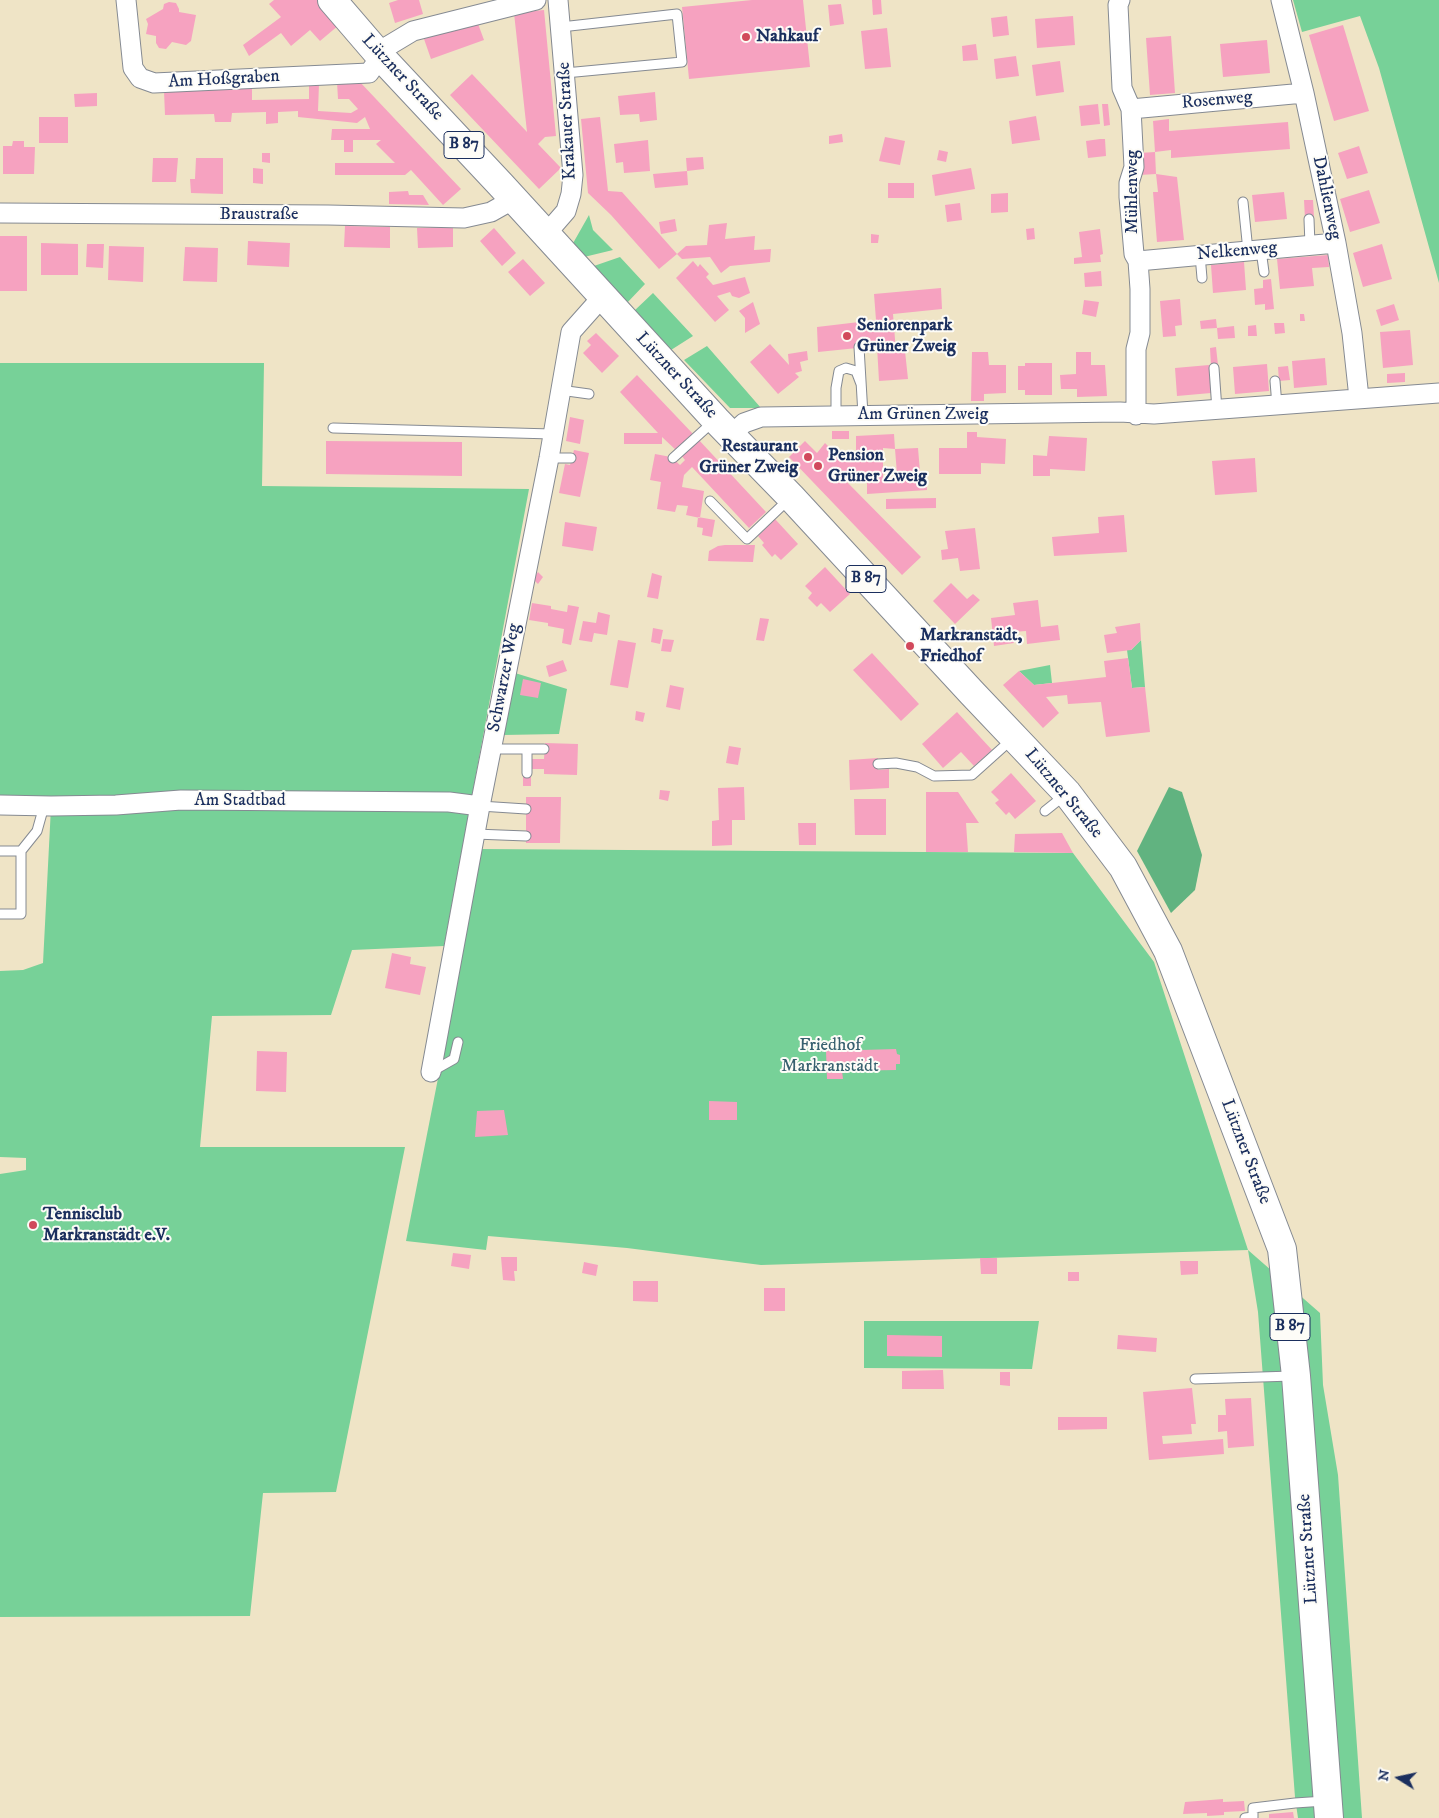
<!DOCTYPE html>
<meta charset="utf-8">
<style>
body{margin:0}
#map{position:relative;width:1439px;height:1818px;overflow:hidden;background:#efe4c6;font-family:"IM FELL DW Pica",serif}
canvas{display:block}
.north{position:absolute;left:1374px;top:1753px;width:50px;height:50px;-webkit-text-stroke:4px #fdfcf7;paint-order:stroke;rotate:280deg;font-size:14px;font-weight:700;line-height:20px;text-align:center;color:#1b2f5e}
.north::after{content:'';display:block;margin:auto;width:18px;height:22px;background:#1b2f5e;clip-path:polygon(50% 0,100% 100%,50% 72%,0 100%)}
</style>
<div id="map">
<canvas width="1439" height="1818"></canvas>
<div class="north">N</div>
</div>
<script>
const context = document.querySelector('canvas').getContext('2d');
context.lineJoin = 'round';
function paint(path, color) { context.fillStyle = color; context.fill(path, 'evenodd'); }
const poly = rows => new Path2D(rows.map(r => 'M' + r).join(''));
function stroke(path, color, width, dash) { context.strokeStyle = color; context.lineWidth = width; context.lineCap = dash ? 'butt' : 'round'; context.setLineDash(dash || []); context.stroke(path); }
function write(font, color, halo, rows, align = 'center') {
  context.font = font + ' "IM FELL DW Pica",serif'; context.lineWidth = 4; context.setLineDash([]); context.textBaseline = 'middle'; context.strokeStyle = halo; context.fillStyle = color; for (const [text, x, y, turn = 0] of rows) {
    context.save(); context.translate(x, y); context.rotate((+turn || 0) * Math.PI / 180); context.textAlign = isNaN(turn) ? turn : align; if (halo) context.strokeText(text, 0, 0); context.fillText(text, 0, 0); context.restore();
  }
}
const green = poly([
 [1293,0,1439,0,1439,283,1379,68,1360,16,1302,32],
 [589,215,593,230,613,250,584,257,572,245],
 [620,257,645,284,626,304,591,267],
 [653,293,693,336,671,350,634,311],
 [707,346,761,408,730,408,684,360],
 [0,363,264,363,262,486,529,489,444,946,352,950,331,1015,212,1016,200,1147,405,1147,336,1492,263,1493,250,1616,0,1617,0,1174,26,1170,26,1158,0,1157,0,971,23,970,43,963,51,807,0,805],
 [1141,640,1145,687,1132,688,1127,650,1131,650],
 [1050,665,1052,683,1034,685,1019,671],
 [515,673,567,689,559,734,503,735],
 [480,849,1073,853,1154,962,1248,1250,1320,1313,1323,1385,1338,1475,1362,1818,1298,1818,1295,1797,1258,1312,1248,1250,761,1265,627,1248,488,1236,486,1250,406,1241,443,1053],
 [864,1321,1039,1321,1032,1369,864,1368]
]);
const forest = poly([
 [1169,787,1182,792,1202,855,1195,890,1171,913,1137,851]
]);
const building = poly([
 [274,0,317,0,339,25,320,41,310,30,291,46,281,33,249,56,243,45,281,17,269,4],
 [398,0,419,0,423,14,395,23,389,3],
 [752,0,803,0,810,67,689,79,682,7],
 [872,0,881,0,882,14,873,15],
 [169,2,176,3,179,9,179,12,196,15,191,41,186,45,172,42,166,49,159,48,156,43,156,36,146,34,148,24,146,19,163,9,164,4],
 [841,4,844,24,830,26,828,5],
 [544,10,556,136,545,137,538,144,561,168,539,189,450,95,472,74,527,132,514,13],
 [1007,16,1009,35,993,37,991,18],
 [1073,16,1075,45,1037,48,1035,19],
 [477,21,484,40,431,59,424,39],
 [1343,25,1369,111,1334,121,1309,35],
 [887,28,891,67,865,69,861,31],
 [1171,36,1175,93,1150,95,1146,38],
 [1267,40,1270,73,1223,77,1220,44],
 [976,44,978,60,963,61,962,46],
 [1016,56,1019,76,996,79,994,59],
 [1060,61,1064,92,1036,96,1032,65],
 [359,81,461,189,443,205,411,170,405,175,335,175,335,163,395,163,376,144,381,140,353,140,353,152,344,152,344,140,331,140,332,129,370,129,365,117,357,123,298,117,298,111,278,112,278,123,266,124,266,112,232,113,231,122,215,122,214,114,165,115,164,91,252,87,252,100,309,99,309,85,319,84,318,111,351,113,358,109,349,99,338,99,337,82],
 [655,92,657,120,640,122,639,114,620,115,618,96],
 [97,93,97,106,75,107,74,94],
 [1098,104,1100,124,1081,126,1079,106],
 [1102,104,1108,104,1110,125,1104,126],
 [1036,116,1040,140,1012,144,1009,121],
 [39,117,68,117,68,143,39,143],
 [600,117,608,191,622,192,677,254,659,269,611,215,588,193,581,119],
 [1169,119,1169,131,1288,122,1290,149,1171,158,1171,150,1155,152,1156,174,1140,175,1139,153,1155,152,1153,121],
 [842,134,843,142,829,144,829,136],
 [885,137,905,141,900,165,879,161],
 [1100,139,1105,139,1106,156,1088,158,1086,141],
 [648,140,650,171,624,173,623,162,616,163,614,144],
 [13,141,24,141,24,147,35,147,34,174,3,174,3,146,12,146],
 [1359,146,1368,173,1347,179,1338,153],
 [939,150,948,152,946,162,937,160],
 [262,153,270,153,270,163,262,162],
 [703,157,704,169,687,171,686,158],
 [153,158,178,158,176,182,152,182],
 [196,158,223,158,223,194,191,193,190,179,195,179],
 [253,168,263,169,263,184,253,183],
 [971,168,975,189,935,196,932,175],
 [687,171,688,185,655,188,653,174],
 [1156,174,1177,177,1184,240,1157,242,1153,192,1158,192],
 [888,183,914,183,914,198,888,198],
 [1369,190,1380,223,1350,232,1340,199],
 [408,191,409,195,423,195,429,205,389,204,389,192],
 [1284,192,1287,219,1255,222,1252,195],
 [1008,193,1008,212,991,213,991,194],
 [1304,200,1313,200,1314,218,1305,219],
 [960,203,962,220,947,222,945,205],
 [675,219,677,231,661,234,659,222],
 [727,223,725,239,755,236,754,250,771,249,770,262,730,266,721,273,710,257,682,259,677,254,686,246,707,245,709,225],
 [345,226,390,227,390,248,344,247],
 [453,227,453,247,418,248,417,228],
 [494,228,516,253,502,266,480,241],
 [1034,228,1035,239,1027,240,1026,229],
 [1100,229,1103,254,1100,255,1101,262,1074,264,1074,258,1082,257,1079,232],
 [871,234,879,235,878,243,871,243],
 [0,236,27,236,27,291,0,291],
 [248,241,290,243,289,267,247,265],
 [41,243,78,244,78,275,41,275],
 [87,244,104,244,103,268,86,267],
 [1382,244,1392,279,1363,287,1353,253],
 [109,246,144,247,143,282,108,280],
 [185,247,218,248,217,282,183,281],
 [1328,255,1329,267,1312,268,1314,286,1280,289,1277,259],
 [523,259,545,283,530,296,508,272],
 [693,261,698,267,700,264,709,274,706,277,713,285,745,277,750,293,739,298,732,296,730,292,717,296,729,310,715,322,676,278],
 [1244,262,1246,290,1213,293,1211,265],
 [1101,271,1102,286,1085,287,1084,273],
 [1271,279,1274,309,1265,310,1265,304,1255,305,1254,289,1263,288,1263,280],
 [941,288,942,309,893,314,896,352,905,351,908,379,879,381,877,346,818,352,817,327,876,320,874,294],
 [1180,299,1182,325,1175,326,1176,336,1163,337,1160,301],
 [1084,300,1099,302,1096,317,1082,314],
 [753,302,760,324,745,333,745,318,739,311],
 [1394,304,1399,320,1381,326,1376,310],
 [1300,314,1304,314,1305,321,1300,321],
 [1216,319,1217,328,1201,329,1200,321],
 [1274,323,1284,323,1285,333,1275,334],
 [1256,325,1257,336,1248,336,1248,326],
 [1234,326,1235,338,1218,339,1217,328],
 [1410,330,1413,365,1383,368,1380,332],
 [596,333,619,356,602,373,583,353,591,345,587,341],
 [770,344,789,365,788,354,807,351,808,360,800,362,802,371,795,373,799,377,778,394,750,362],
 [1216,347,1218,365,1211,366,1210,348],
 [972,352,988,352,989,365,1006,365,1006,393,984,394,984,401,971,401],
 [1076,352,1091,352,1091,365,1105,365,1107,396,1077,397,1077,389,1061,389,1060,375,1076,374],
 [1325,358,1327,385,1294,388,1292,361],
 [1025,363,1052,363,1052,395,1025,395,1025,390,1018,390,1018,366,1025,366],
 [1267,364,1269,391,1235,394,1233,367],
 [1209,365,1211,393,1177,396,1175,368],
 [1288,366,1290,380,1279,381,1278,367],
 [1405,373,1405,382,1387,383,1387,374],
 [637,375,695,436,678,452,662,437,662,444,624,444,624,433,658,433,620,392],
 [570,417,584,420,580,444,566,441],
 [832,431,849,431,849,439,832,439],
 [967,432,977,432,977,437,1006,439,1005,464,981,463,981,474,939,474,939,448,967,448],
 [894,434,895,449,883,448,883,477,926,475,927,490,867,494,867,478,844,479,921,557,902,575,789,457,805,441,817,453,825,443,842,460,856,458,856,436],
 [1049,436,1087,438,1085,471,1050,469,1050,476,1033,476,1033,455,1047,456],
 [698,439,766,512,749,528,692,467,684,475,682,487,704,491,700,518,686,515,688,506,677,505,675,512,657,509,661,482,650,480,655,454,671,457,680,465,685,460,681,455],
 [326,441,462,442,462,476,326,474],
 [918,448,920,472,897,474,895,449],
 [574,450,589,453,580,497,559,493,565,464,570,465],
 [1255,458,1257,492,1215,495,1212,461],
 [936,498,936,508,886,509,886,499],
 [1124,515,1127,552,1054,556,1052,537,1099,533,1098,517],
 [698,517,715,520,712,537,702,535,703,528,697,527],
 [775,519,798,544,781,560,775,554,772,557,762,545,764,543,758,536],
 [565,522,597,527,593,551,562,546],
 [975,528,980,569,960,571,958,558,942,560,941,550,948,549,945,531],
 [725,545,755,545,753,562,708,561,709,551,718,546],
 [825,567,850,594,830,612,821,603,817,607,808,598,812,593,805,586],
 [538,572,543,577,538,584,533,579],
 [652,573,662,576,658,599,647,597],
 [951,583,967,599,973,594,980,600,955,624,933,601],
 [1038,600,1041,627,1058,625,1060,640,1027,644,1026,631,1013,632,1014,643,994,646,991,618,1015,615,1013,603],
 [532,603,551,606,551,609,567,612,568,605,579,607,571,645,562,643,564,629,548,626,548,623,529,620],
 [598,612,610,615,607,635,594,633,592,642,579,640,583,621,596,623],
 [760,618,769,619,764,641,756,640],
 [1140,623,1141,640,1131,650,1107,653,1104,635,1117,633,1115,627],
 [653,628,663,630,660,644,651,642],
 [663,639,674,640,671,652,661,651],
 [618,640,636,643,628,688,610,685],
 [872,653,919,704,901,721,853,670],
 [1128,658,1132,688,1145,687,1150,732,1106,737,1101,702,1068,704,1067,695,1046,697,1059,713,1043,728,1003,685,1019,671,1034,685,1106,677,1104,661],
 [563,660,567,671,549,677,546,666],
 [523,679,541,683,538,698,520,695],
 [670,685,684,688,680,710,666,707],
 [636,711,645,713,643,722,635,720],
 [957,712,992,750,974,766,961,752,943,768,922,744],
 [545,743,578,744,577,775,544,774,544,769,532,769,532,759,544,759],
 [729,746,741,748,738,765,726,763],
 [878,758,878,770,889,769,889,788,850,790,849,760],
 [523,773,531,773,531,786,523,786],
 [1011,773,1036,801,1015,819,1009,812,1006,815,995,803,999,800,991,792],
 [744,787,745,820,732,820,732,845,712,846,712,821,719,820,718,788],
 [660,790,670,791,668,801,659,799],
 [926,792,958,792,979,823,966,823,968,852,926,852],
 [526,797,561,797,560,843,526,843],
 [854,799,886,799,886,835,855,835],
 [798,823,816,823,816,845,799,845],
 [1062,833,1073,853,1014,852,1015,834],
 [392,953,411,957,410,964,426,967,420,995,385,988],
 [896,1049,897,1054,900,1055,900,1064,896,1064,896,1070,842,1071,843,1079,827,1079,826,1051],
 [257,1051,287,1052,286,1092,256,1091],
 [709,1101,737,1102,737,1120,709,1120],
 [504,1110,508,1135,475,1137,477,1111],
 [453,1253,471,1255,469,1269,451,1266],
 [501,1257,517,1257,517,1271,514,1271,515,1281,503,1280],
 [980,1258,997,1258,997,1274,981,1274],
 [1180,1261,1198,1261,1198,1274,1181,1275],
 [584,1262,598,1265,596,1276,582,1273],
 [1068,1272,1079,1272,1079,1281,1068,1281],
 [633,1281,658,1281,658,1302,633,1301],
 [764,1288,785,1288,785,1311,764,1311],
 [887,1335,942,1336,942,1357,887,1356],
 [1118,1335,1157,1338,1156,1352,1117,1349],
 [943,1370,944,1389,902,1389,902,1371],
 [1000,1372,1010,1372,1010,1386,1000,1385],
 [1192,1388,1196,1424,1191,1424,1192,1434,1162,1436,1163,1444,1223,1439,1224,1454,1149,1460,1143,1392],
 [1251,1398,1254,1446,1228,1448,1227,1431,1218,1432,1218,1415,1226,1415,1225,1399],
 [1058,1417,1107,1417,1107,1429,1058,1430],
 [1223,1799,1223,1802,1244,1801,1245,1811,1224,1812,1224,1815,1207,1816,1207,1813,1183,1814,1185,1802],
 [1293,1812,1294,1818,1269,1818,1269,1814]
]);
const service = poly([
 [561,27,677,14,682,62,565,73],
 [1243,202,1248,251],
 [1309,219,1310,245],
 [1261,250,1264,272],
 [1200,255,1202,278],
 [859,347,863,415],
 [1214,368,1217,410],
 [1275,381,1277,406],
 [560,390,589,394],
 [836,415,836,388,839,371,846,368,856,371,861,384],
 [333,428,552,434],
 [549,458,571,458],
 [673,458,714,421],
 [710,501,747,539,789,499],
 [491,749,544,749],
 [878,764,896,763,917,767,934,776,972,775,1011,740],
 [527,773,527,749],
 [480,806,526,809],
 [1045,811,1065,795],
 [475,834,526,836],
 [0,851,21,851],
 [0,914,21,914,21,851,37,831,44,806],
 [431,1072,454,1059,458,1042],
 [1195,1379,1293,1376],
 [1245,1818,1253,1817,1253,1808,1295,1803,1325,1801]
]);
const minor = poly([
 [126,0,133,68,140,78,154,83,369,73,388,46,413,31,536,0],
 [1120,0,1118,5,1122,88,1131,109,1132,128,1134,167,1129,183,1129,197,1134,254,1138,261,1140,289,1140,333,1136,349,1136,415],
 [1281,0,1304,93,1336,243,1352,333,1359,398],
 [1131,109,1304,93],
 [0,213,328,215,464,218,491,212,514,199],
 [546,234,566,211,571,194,573,175,558,0],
 [1138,261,1336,243],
 [731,435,744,423,761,417,1120,412,1154,414,1439,393],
 [0,805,51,806,116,805,181,800,449,802,480,806],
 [431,1072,480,806,549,458,571,332,603,296]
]);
const primary = poly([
 [332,0,381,57,501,185,716,420,791,497,972,693,1067,793,1123,867,1168,951,1282,1249,1296,1376,1329,1818]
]);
const markers = [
 [746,37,5,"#d1495b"],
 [847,336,5,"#d1495b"],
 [808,457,5,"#d1495b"],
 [818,466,5,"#d1495b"],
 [910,646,5,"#d1495b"],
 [33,1225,5,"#d1495b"]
];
const shields = [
 [464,145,40],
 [866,579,40],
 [1290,1327,40]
];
const shieldNames = [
 ["B 87",464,145],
 ["B 87",866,579],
 ["B 87",1290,1327]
];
const poiNames = [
 ["Nahkauf",756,37],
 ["Seniorenpark",857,326],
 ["Grüner Zweig",857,347],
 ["Restaurant",798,447,"right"],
 ["Grüner Zweig",798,468,"right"],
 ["Pension",828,456],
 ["Grüner Zweig",828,477],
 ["Markranstädt,",920,636],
 ["Friedhof",920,657],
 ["Tennisclub",43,1215],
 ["Markranstädt e.V.",43,1236]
];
const streetNames = [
 ["Lützner Straße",402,78,47],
 ["Am Hoßgraben",224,80,-3],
 ["Rosenweg",1217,101,-5],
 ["Krakauer Straße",568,121,-93],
 ["Mühlenweg",1133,192,-90],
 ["Dahlienweg",1326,198,78],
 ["Braustraße",259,215],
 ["Nelkenweg",1237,252,-5],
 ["Lützner Straße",676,376,47],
 ["Am Grünen Zweig",923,415],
 ["Schwarzer Weg",505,678,-79],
 ["Lützner Straße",1063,794,50],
 ["Am Stadtbad",240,801],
 ["Lützner Straße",1245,1152,69],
 ["Lützner Straße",1309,1549,-94]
];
const parkNames = [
 ["Friedhof",830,1046],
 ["Markranstädt",830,1067]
];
paint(green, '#77d198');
paint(forest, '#61b380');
paint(building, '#f6a2c0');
stroke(service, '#858a92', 11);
stroke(minor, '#858a92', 21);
stroke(primary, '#858a92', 30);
stroke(service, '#fff', 9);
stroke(minor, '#fff', 19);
stroke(primary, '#fff', 28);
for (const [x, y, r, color] of markers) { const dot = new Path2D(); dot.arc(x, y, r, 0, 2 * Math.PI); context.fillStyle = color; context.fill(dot); stroke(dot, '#fdfcf7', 2); }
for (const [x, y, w] of shields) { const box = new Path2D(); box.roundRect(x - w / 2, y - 13.5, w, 27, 4); context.fillStyle = '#fdfcf7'; context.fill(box); stroke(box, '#1b2f5e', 1); }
write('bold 16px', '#1b2f5e', null, shieldNames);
write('bold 18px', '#1b2f5e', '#fdfcf7', poiNames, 'left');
write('18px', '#1b2f5e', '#fdfcf7', streetNames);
write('18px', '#37606f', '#fdfcf7', parkNames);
</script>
